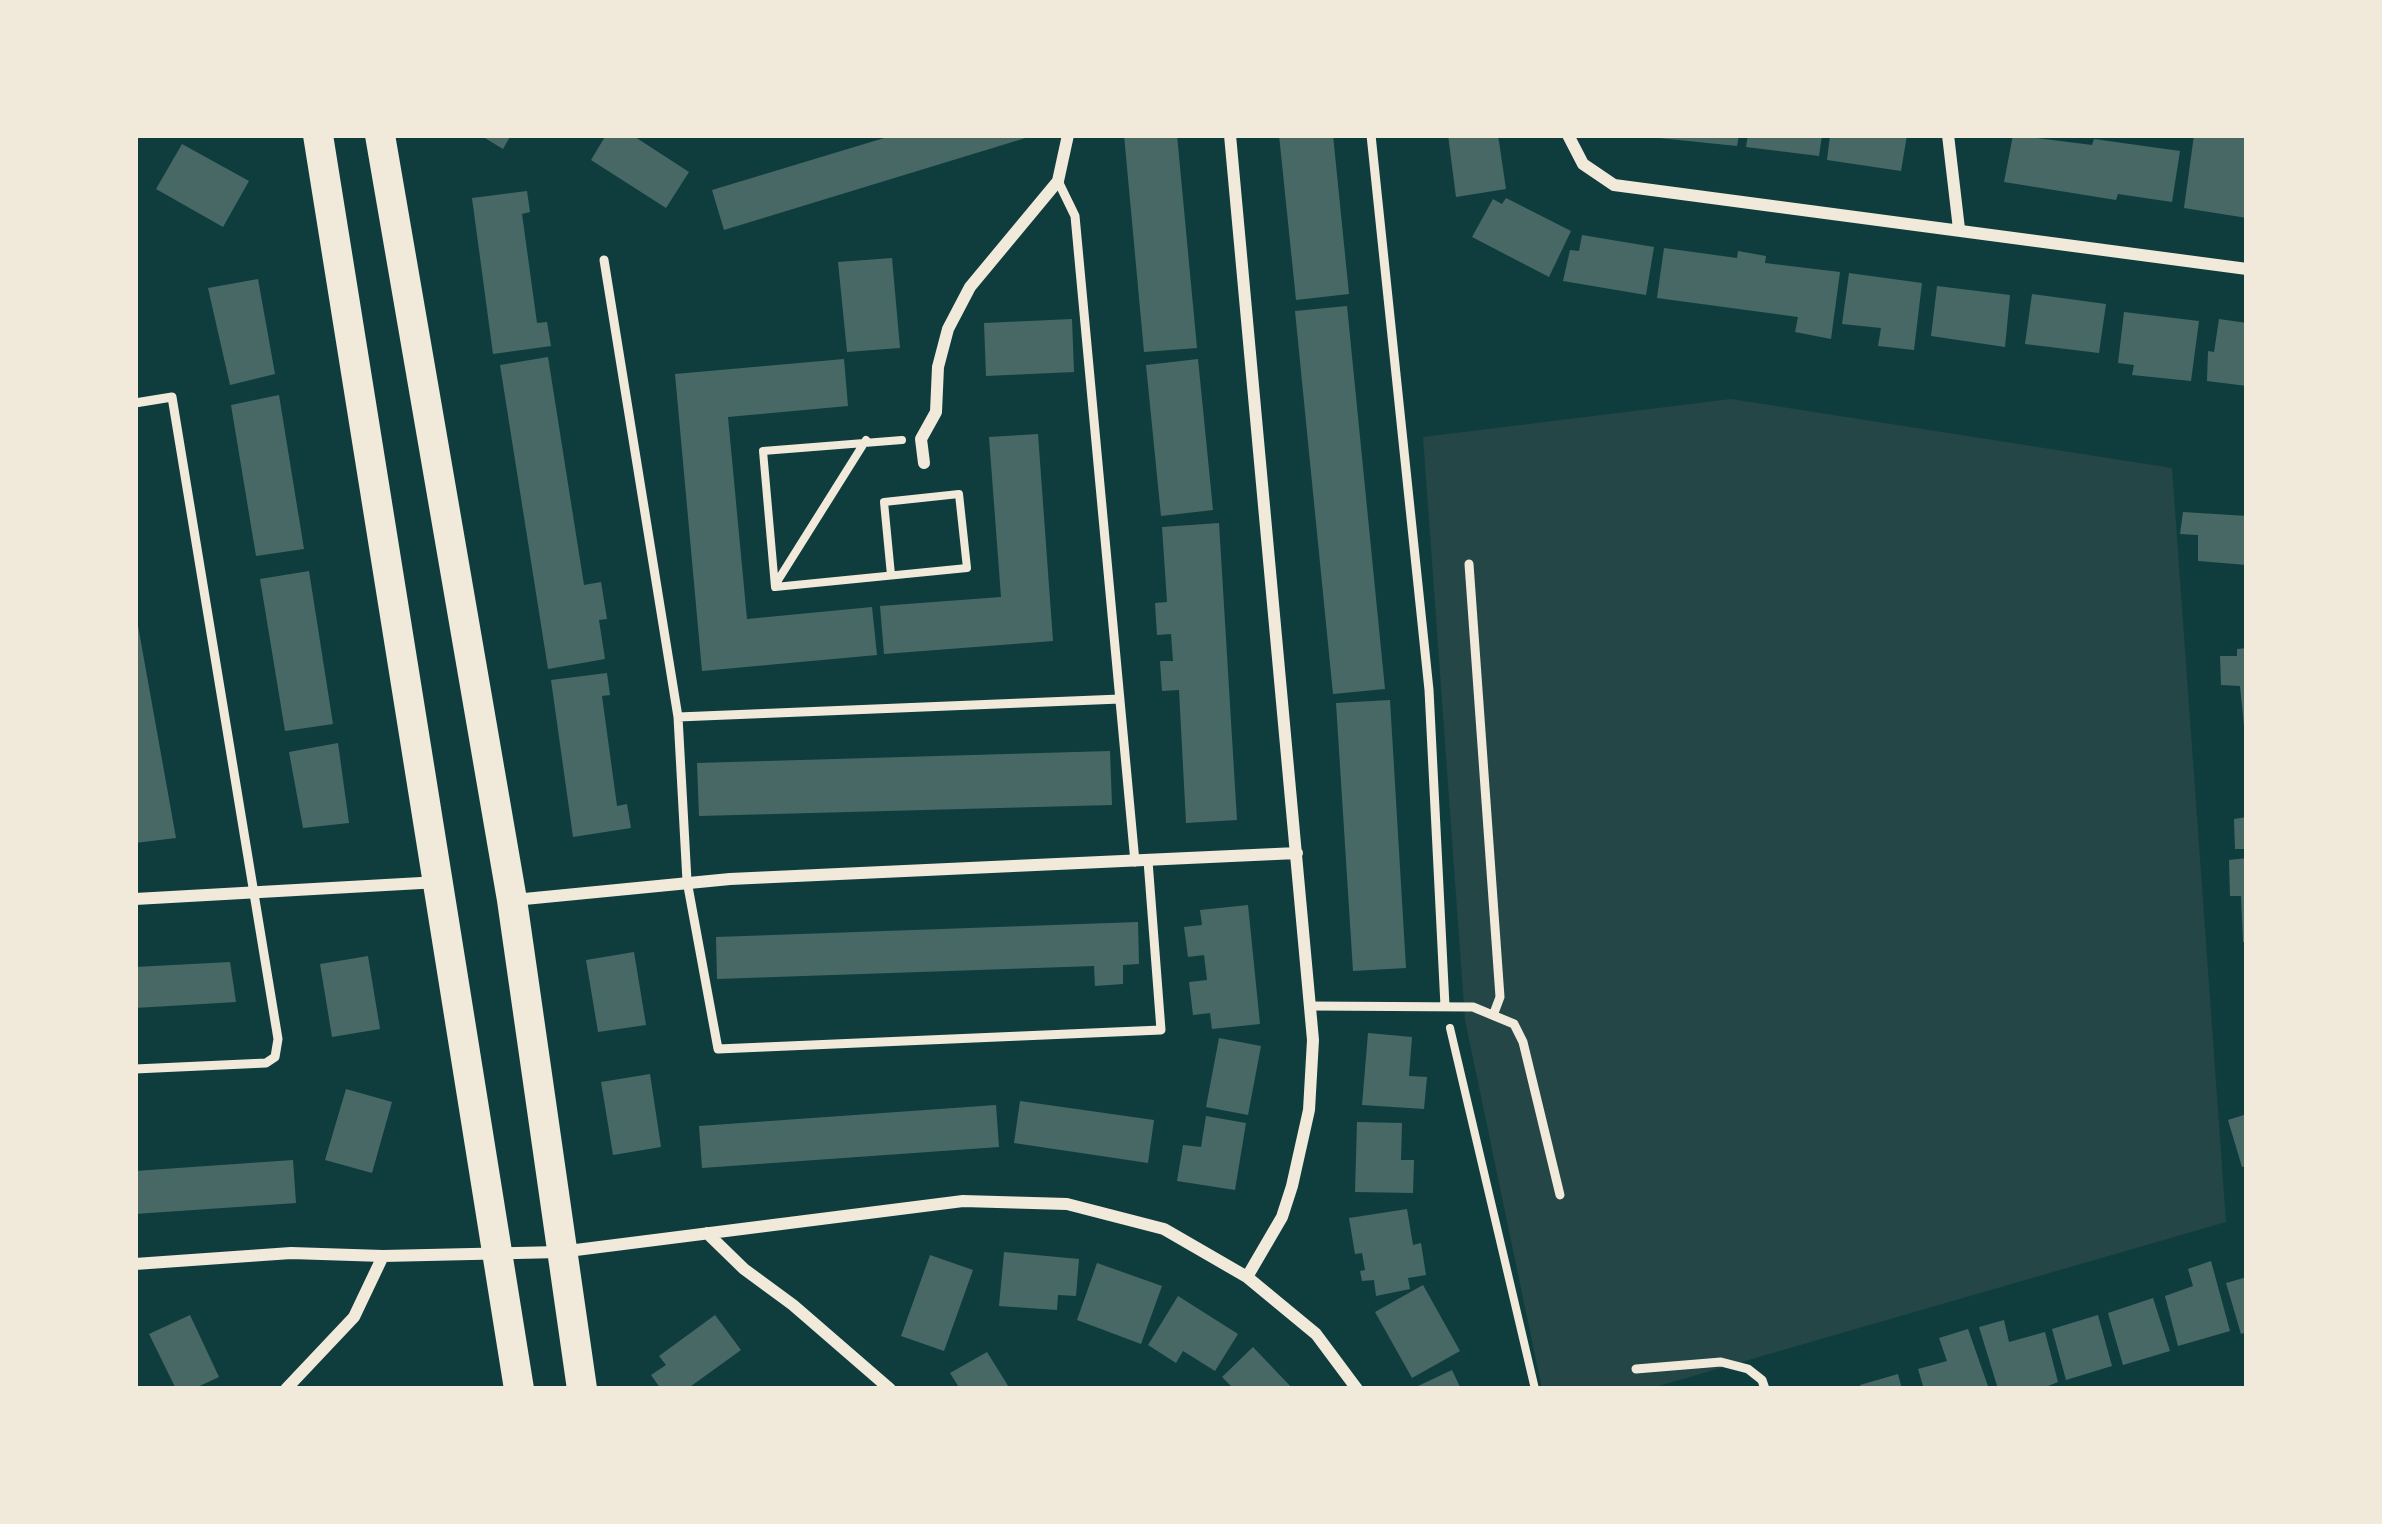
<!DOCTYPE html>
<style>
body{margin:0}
#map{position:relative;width:2382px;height:1524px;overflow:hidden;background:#0f3d3e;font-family:"Crimson Pro",serif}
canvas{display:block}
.frame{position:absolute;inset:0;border:138px solid #f1e9da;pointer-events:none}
</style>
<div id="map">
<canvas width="2382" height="1524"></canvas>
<div class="frame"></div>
</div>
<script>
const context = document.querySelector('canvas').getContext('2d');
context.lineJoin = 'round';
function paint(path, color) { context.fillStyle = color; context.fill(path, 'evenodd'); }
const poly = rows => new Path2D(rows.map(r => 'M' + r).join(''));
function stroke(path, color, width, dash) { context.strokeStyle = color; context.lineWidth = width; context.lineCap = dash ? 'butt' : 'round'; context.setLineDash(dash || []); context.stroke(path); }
const green = poly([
 [1731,399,2172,468,2226,1222,1648,1389,1542,1389,1465,1020,1423,437]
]);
const building = poly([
 [480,135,511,135,503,149],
 [606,135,632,135,689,172,666,208,591,160],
 [894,135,1032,136,724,230,712,190],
 [1124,135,1177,135,1197,348,1144,352],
 [1279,135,1333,135,1349,294,1296,300],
 [1448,135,1498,135,1506,189,1456,197],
 [1659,135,1739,135,1737,146,1659,138],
 [1748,135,1822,135,1819,156,1746,147],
 [1830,135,1907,135,1901,171,1827,160],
 [2013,135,2092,145,2094,139,2180,151,2172,202,2118,194,2116,200,2004,182],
 [2194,135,2247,135,2247,218,2184,208],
 [182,144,249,181,223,227,156,189],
 [527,191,530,212,522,214,537,323,547,322,551,346,493,354,472,198],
 [1506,198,1571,231,1549,277,1472,237,1493,199,1502,204],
 [1582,235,1654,247,1646,295,1563,281,1570,250,1579,251],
 [1664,248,1737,258,1738,251,1766,256,1765,263,1840,272,1831,339,1795,332,1798,317,1657,298],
 [892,258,900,348,847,352,838,262],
 [1849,273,1922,283,1914,350,1878,346,1881,328,1842,324],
 [258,279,275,374,230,385,208,288],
 [1937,286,2010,295,2005,347,1931,336],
 [2032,294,2106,304,2099,353,2025,344],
 [1347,306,1385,689,1333,694,1295,311],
 [2124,312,2199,321,2191,381,2132,375,2134,365,2118,363],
 [1072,319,1074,372,986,376,984,323],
 [2219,319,2247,323,2247,386,2207,381,2208,351,2214,352],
 [548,357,584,585,601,582,607,619,599,620,605,659,548,669,500,365],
 [844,359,848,406,728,417,747,619,872,607,877,655,702,671,675,374],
 [1198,359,1213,510,1161,516,1146,365],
 [279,395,304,549,256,556,231,405],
 [1038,434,1053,641,884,654,880,606,1001,597,989,437],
 [2183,512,2247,516,2247,565,2198,561,2198,535,2180,534],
 [1219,523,1237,820,1186,823,1179,690,1162,691,1160,661,1173,661,1171,634,1157,635,1155,603,1167,602,1162,527],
 [309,571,333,724,285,731,260,579],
 [135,609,176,838,135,843],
 [2247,648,2247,726,2244,726,2240,686,2221,685,2220,656,2237,656,2237,649],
 [607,673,610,695,602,696,617,806,627,804,631,828,573,837,551,680],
 [1390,700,1406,968,1353,971,1336,703],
 [338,743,349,823,303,828,289,752],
 [1110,751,1112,805,699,816,697,763],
 [2247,817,2247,849,2235,849,2234,819],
 [2247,858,2247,942,2243,942,2241,896,2230,896,2229,860],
 [1248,905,1260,1024,1212,1029,1210,1013,1193,1015,1189,982,1207,980,1204,955,1188,957,1184,927,1202,925,1200,910],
 [1138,922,1139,964,1123,965,1123,984,1095,986,1094,966,717,979,716,937],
 [634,952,646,1025,598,1032,586,960],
 [368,956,380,1029,332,1037,320,964],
 [230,962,236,1002,135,1008,135,967],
 [1368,1033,1412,1037,1409,1076,1427,1077,1424,1109,1362,1105],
 [1219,1038,1261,1046,1248,1115,1206,1107],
 [650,1074,661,1147,613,1155,601,1082],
 [346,1089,392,1102,372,1173,325,1160],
 [1020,1101,1154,1120,1148,1163,1014,1143],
 [996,1105,999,1147,702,1168,699,1126],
 [2247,1114,2247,1166,2242,1167,2228,1120],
 [1206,1116,1246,1123,1235,1190,1177,1181,1183,1145,1201,1147],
 [1357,1122,1402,1123,1401,1160,1414,1160,1413,1193,1355,1192],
 [293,1160,296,1203,135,1214,135,1171],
 [1407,1209,1413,1245,1421,1243,1426,1275,1408,1278,1410,1289,1376,1296,1374,1280,1362,1281,1360,1271,1365,1270,1362,1253,1355,1254,1349,1218],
 [1004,1252,1079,1259,1076,1296,1058,1295,1057,1310,999,1306],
 [930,1255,973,1270,944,1351,901,1336],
 [2211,1261,2230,1331,2178,1346,2165,1296,2193,1286,2188,1269],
 [1097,1263,1162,1286,1141,1344,1077,1320],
 [2247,1277,2247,1332,2241,1334,2226,1283],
 [1423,1285,1460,1351,1412,1378,1375,1312],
 [1178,1296,1238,1334,1215,1371,1183,1351,1176,1363,1148,1345],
 [2153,1298,2170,1351,2123,1365,2108,1313],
 [190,1315,219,1377,193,1389,176,1389,149,1334],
 [715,1315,741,1350,687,1389,661,1389,651,1375,666,1365,659,1356],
 [2098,1315,2112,1366,2066,1380,2052,1329],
 [2004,1320,2009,1342,2045,1332,2058,1382,2041,1389,1998,1389,1979,1327],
 [1968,1329,1989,1389,1924,1389,1918,1369,1947,1361,1939,1338],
 [1253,1347,1293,1389,1234,1389,1222,1377],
 [987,1352,1010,1389,960,1389,950,1373],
 [1452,1370,1461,1389,1419,1389,1418,1386],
 [1898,1374,1902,1389,1861,1389,1860,1385]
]);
const path = poly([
 [891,575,884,502,959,494,967,568,775,587,763,451,902,440],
 [775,585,866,440],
 [1450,1028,1535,1389]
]);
const service = poly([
 [1371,135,1429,690,1445,1006],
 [1058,181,1075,216,1135,862],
 [604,260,678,717,687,881,718,1049,1161,1030,1148,861],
 [135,403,172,397,278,1039,275,1057,266,1063,135,1069],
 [1469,564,1500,997,1494,1013],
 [678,717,1120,699],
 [1310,1006,1473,1007,1514,1024,1523,1042,1560,1195],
 [1636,1369,1721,1362,1748,1369,1762,1380,1765,1389]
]);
const minor = poly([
 [1230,135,1313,1040,1309,1110,1292,1186,1282,1217,1247,1277],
 [1568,135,1583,164,1614,185,2247,269],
 [1948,135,1959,229],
 [924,463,921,439,936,412,938,367,948,329,970,287,1058,181,1068,135],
 [135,899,439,882],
 [514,900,730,879,1297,853],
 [707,1233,744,1269,793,1305,890,1389],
 [135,1264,291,1253,383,1256,560,1252,963,1201,1067,1204,1164,1229,1247,1277,1316,1334,1357,1389],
 [286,1389,354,1317,383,1256]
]);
const primary = poly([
 [318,135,519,1389],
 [380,135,512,900,582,1389]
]);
paint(green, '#244646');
paint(building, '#486865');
stroke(path, '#f1e9da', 8);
stroke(service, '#f1e9da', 9);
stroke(minor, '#f1e9da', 12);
stroke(primary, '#f1e9da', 30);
</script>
